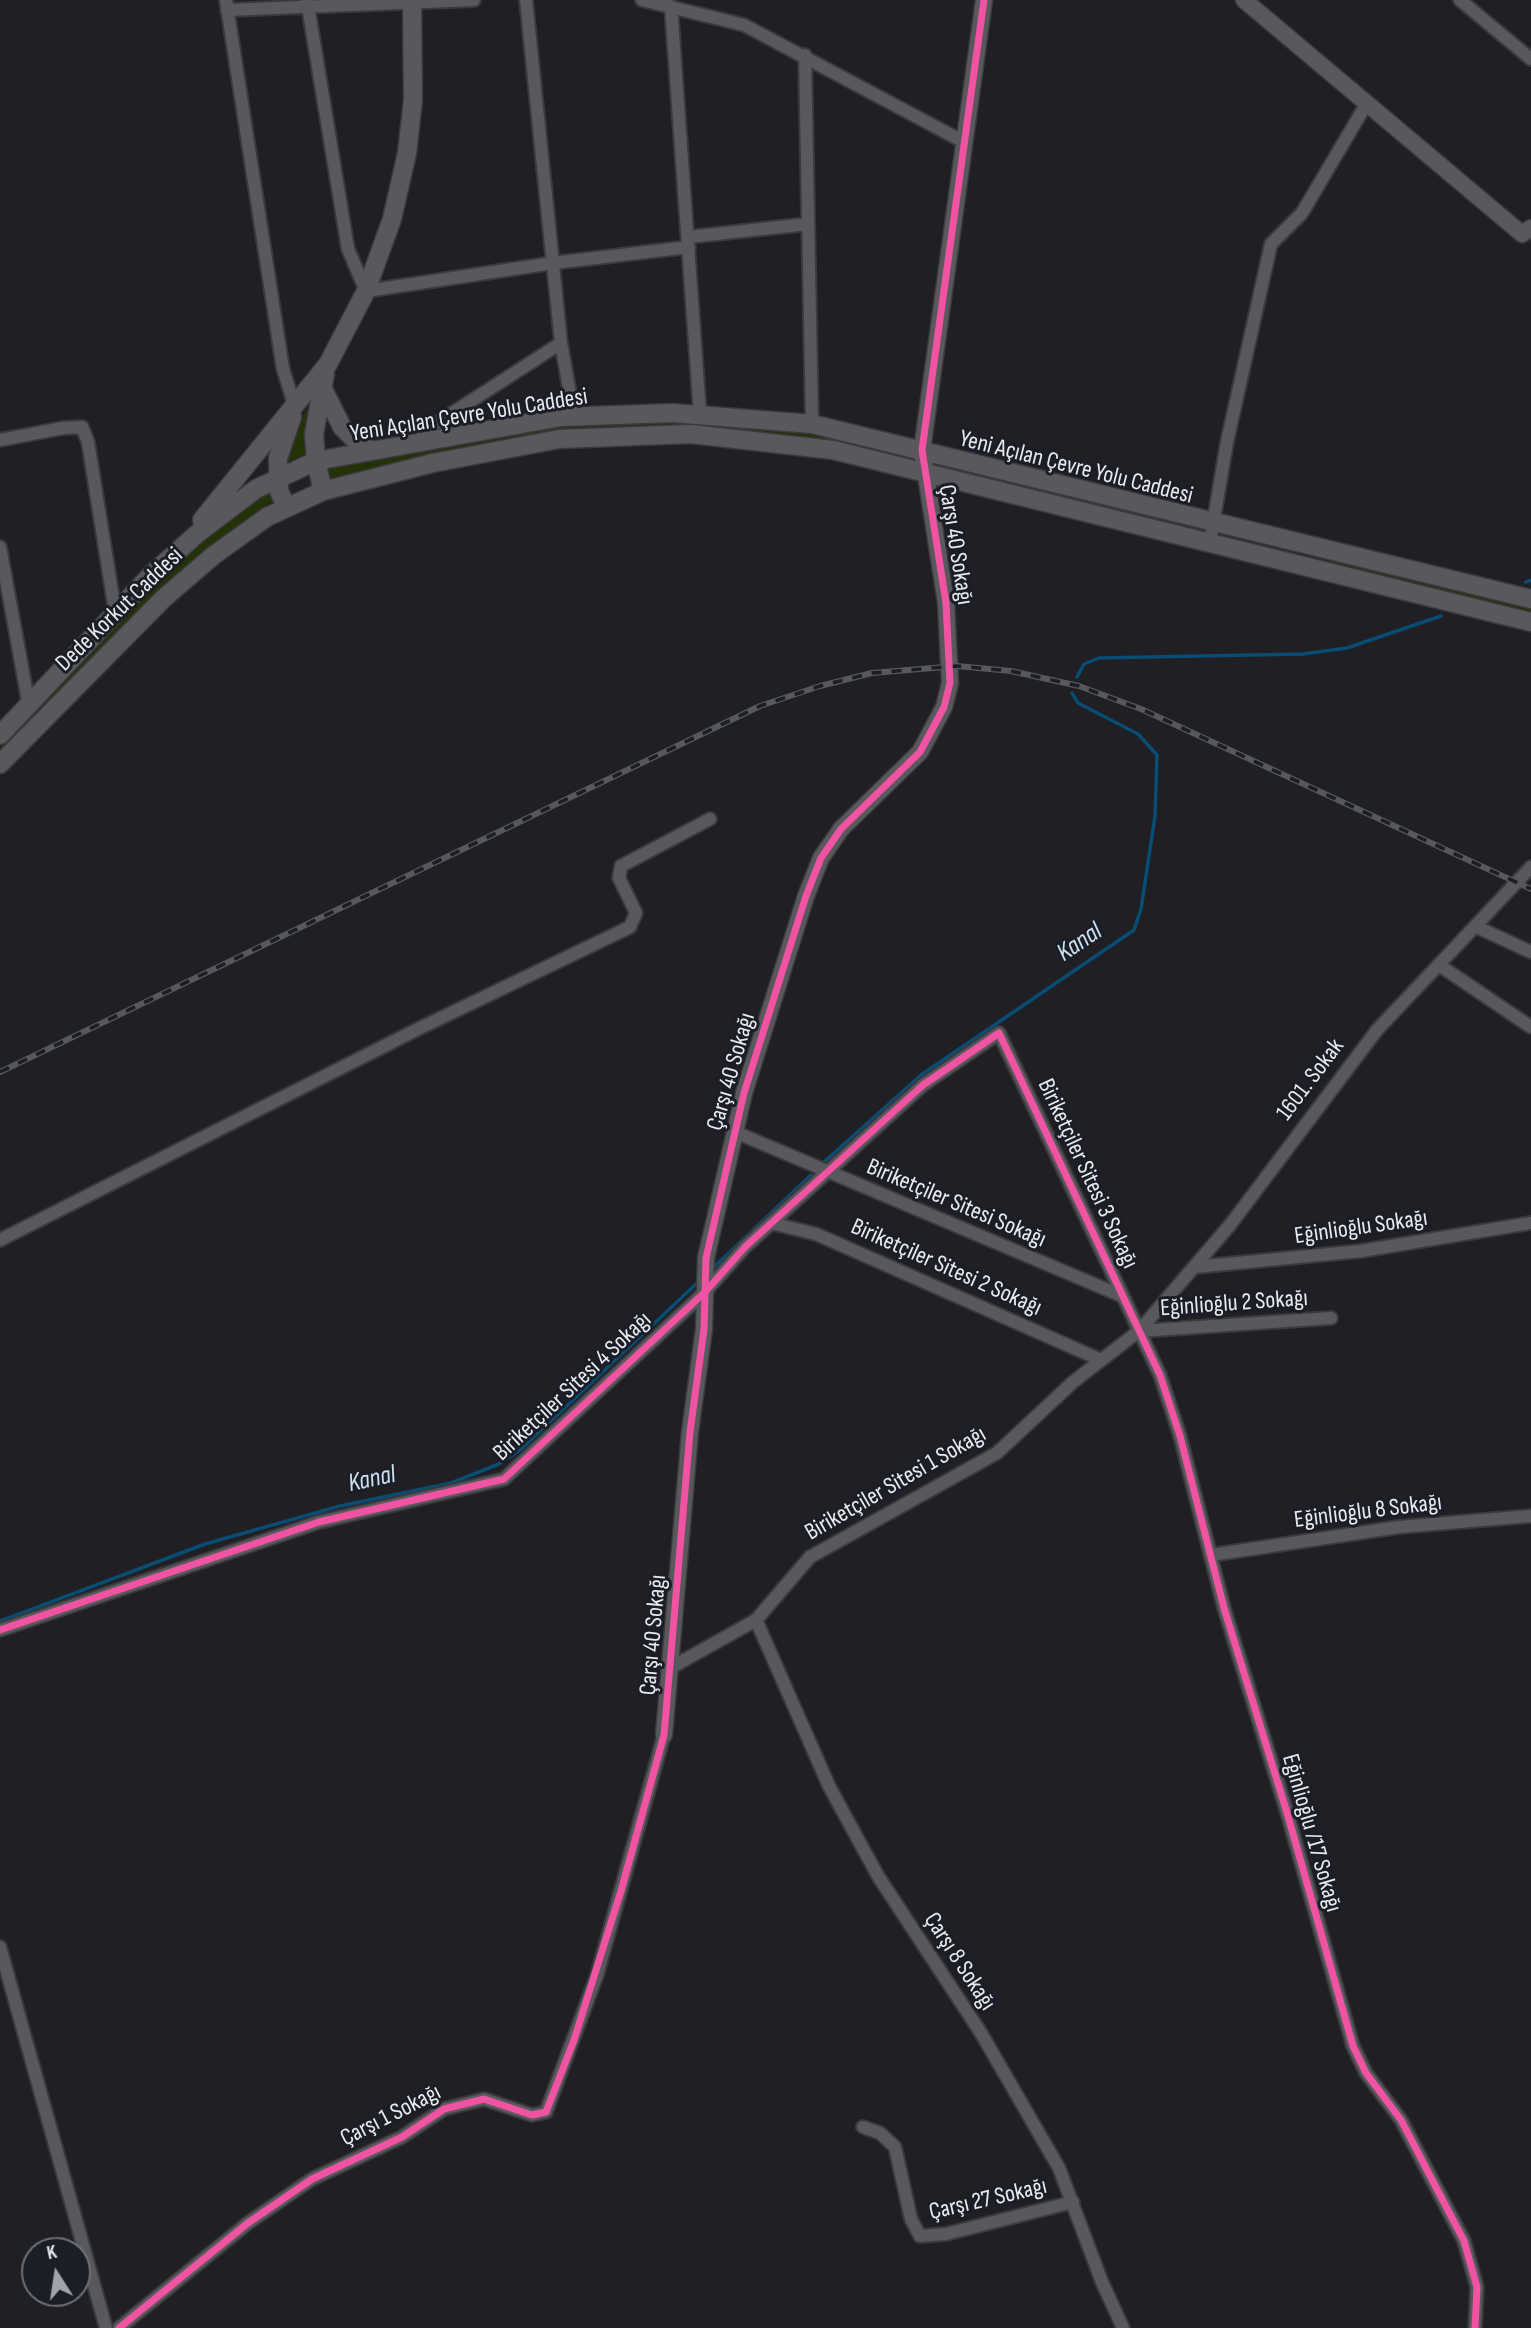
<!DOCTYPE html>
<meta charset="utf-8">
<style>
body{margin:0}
#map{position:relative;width:1531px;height:2328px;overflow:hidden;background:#1f1f24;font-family:"Sofia Sans Condensed",sans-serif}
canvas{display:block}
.north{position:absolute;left:21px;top:2237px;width:70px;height:70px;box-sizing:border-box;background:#1c1e27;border:2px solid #6e7078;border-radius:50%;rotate:348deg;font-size:19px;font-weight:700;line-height:28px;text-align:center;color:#e9eaf1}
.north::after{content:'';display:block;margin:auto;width:24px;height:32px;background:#a2a3a9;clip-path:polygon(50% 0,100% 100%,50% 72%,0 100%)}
</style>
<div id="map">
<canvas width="1531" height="2328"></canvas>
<div class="north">K</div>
</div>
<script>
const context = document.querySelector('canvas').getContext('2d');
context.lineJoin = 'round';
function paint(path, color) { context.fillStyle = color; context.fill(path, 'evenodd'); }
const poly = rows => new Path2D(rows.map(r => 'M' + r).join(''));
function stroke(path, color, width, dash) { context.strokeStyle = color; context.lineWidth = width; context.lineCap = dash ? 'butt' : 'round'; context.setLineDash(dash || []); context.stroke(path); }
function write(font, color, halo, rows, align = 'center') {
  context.font = font + ' "Sofia Sans Condensed",sans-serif'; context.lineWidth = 6; context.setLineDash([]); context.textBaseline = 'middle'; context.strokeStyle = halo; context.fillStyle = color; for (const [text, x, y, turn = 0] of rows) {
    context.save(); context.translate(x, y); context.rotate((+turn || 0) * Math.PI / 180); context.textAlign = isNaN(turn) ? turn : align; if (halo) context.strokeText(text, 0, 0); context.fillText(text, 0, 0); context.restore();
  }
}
const green = poly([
 [317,389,308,454,284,463,300,422],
 [669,421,786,429,914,455,911,462,824,441,779,435,664,427,563,431,330,479,327,466,569,424],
 [928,459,1208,529,1206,536,926,465],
 [268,490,273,501,207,548,163,586,0,756,0,747,156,583,223,521],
 [1332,557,1531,606,1531,612,1330,562]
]);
const stream = poly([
 [1526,582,1531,580],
 [1077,677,1084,664,1099,658,1303,654,1347,648,1441,616],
 [824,1162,921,1075,1134,930,1141,909,1155,816,1157,755,1138,734,1078,703,1072,693],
 [714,1267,811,1175],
 [0,1621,205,1544,340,1506,451,1483,499,1464,520,1450,696,1284]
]);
const minor = poly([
 [226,0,283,369,295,407],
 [307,0,348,249,366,291,553,263,689,247],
 [642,0,744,25,964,142],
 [1460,0,1531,59],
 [671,6,700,414],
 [227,10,474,0],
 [805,55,812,424],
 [688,237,808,224],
 [561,343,574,416],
 [0,440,63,428,82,427,88,442,115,611],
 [416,444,429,428,561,343,526,0],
 [1210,542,1227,442,1271,244,1302,213,1367,103],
 [0,547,29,706],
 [1477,927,1531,952],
 [1439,965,1531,1027],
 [735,1132,1122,1296],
 [771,1223,816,1234,1101,1360],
 [0,1240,420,1028,630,927,636,913,619,878,621,866,710,819],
 [1195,1267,1361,1251,1531,1223],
 [1139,1331,1331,1318],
 [1211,1555,1399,1527,1531,1516],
 [756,1620,829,1786,848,1821,878,1876,981,2033,1059,2168,1102,2282,1123,2328],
 [0,1630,319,1522,504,1479,705,1292,746,1246,923,1085,999,1033,1160,1375,1180,1436,1224,1608,1288,1816,1353,2046,1366,2073,1401,2120,1464,2241,1477,2287,1475,2328],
 [672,1667,756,1620,810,1557,997,1453,1073,1382,1139,1331,1230,1225,1377,1030,1531,867],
 [0,1947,106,2328],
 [863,2127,880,2133,895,2147,911,2219,920,2236,946,2234,1073,2202],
 [119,2328,248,2223,312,2179,402,2137,444,2109,484,2099,532,2115,546,2112,597,1975,664,1735]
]);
const tertiary = poly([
 [1244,0,1522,234,1531,228],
 [664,1735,690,1432,704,1329,706,1258,744,1093,806,896,821,858,841,829,920,752,944,707,950,683,946,603,922,450,984,0]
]);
const secondary = poly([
 [322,387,342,427,358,443,372,450],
 [323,491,316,461,314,434,325,374],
 [286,506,279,491,278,458,292,417],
 [202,520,328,364,366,291,392,219,407,153,413,100,412,0],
 [0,735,152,574,198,533,256,489,316,461,561,417,672,413,812,424,1531,599],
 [0,764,164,598,214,555,267,517,323,491,433,463,559,439,691,434,833,450,1531,622]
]);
const rail = poly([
 [0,1072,760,706,820,686,872,673,957,666,1011,671,1079,686,1141,709,1531,889]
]);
const cycleway = poly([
 [0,1630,319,1522,504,1479,705,1292,746,1246,923,1085,999,1033,1160,1375,1180,1436,1224,1608,1288,1816,1353,2046,1366,2073,1401,2120,1464,2241,1477,2287,1475,2328],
 [119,2328,248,2223,312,2179,402,2137,444,2109,484,2099,532,2115,546,2112,574,2040,621,1891,664,1735,690,1432,704,1329,706,1258,744,1093,806,896,821,858,841,829,920,752,944,707,950,683,946,603,922,450,984,0]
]);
const streetNames = [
 ["Yeni Açılan Çevre Yolu Caddesi",469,416,-9],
 ["Yeni Açılan Çevre Yolu Caddesi",1076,468,14],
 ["Çarşı 40 Sokağı",955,545,81],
 ["Dede Korkut Caddesi",120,610,-44],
 ["Çarşı 40 Sokağı",732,1072,-74],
 ["1601. Sokak",1311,1080,-53],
 ["Biriketçiler Sitesi 3 Sokağı",1087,1174,65],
 ["Biriketçiler Sitesi Sokağı",956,1204,23],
 ["Eğinlioğlu Sokağı",1361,1228,-8],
 ["Biriketçiler Sitesi 2 Sokağı",946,1268,24],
 ["Eğinlioğlu 2 Sokağı",1234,1304,-4],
 ["Biriketçiler Sitesi 4 Sokağı",573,1387,-43],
 ["Biriketçiler Sitesi 1 Sokağı",896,1484,-30],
 ["Eğinlioğlu 8 Sokağı",1368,1512,-7],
 ["Çarşı 40 Sokağı",654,1635,-85],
 ["Eğinlioğlu /17 Sokağı",1311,1833,74],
 ["Çarşı 8 Sokağı",959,1962,57],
 ["Çarşı 1 Sokağı",391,2116,-27],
 ["Çarşı 27 Sokağı",988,2200,-13]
];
const waterNames = [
 ["Kanal",1080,943,-34],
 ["Kanal",372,1480,-12]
];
paint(green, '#243208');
stroke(stream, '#094c74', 3.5);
stroke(minor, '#3a3a3e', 16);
stroke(tertiary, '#3a3a3e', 19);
stroke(secondary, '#3a3a3e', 21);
stroke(minor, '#59595d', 12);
stroke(tertiary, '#59595d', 16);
stroke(secondary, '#59595d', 18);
stroke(rail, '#57585b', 6);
stroke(rail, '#1c1e27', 3.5, [10]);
stroke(cycleway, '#f153a3', 7);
write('24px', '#e9eaf1', '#1c1e27', streetNames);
write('italic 26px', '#cde1f0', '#1c1e27', waterNames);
</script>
